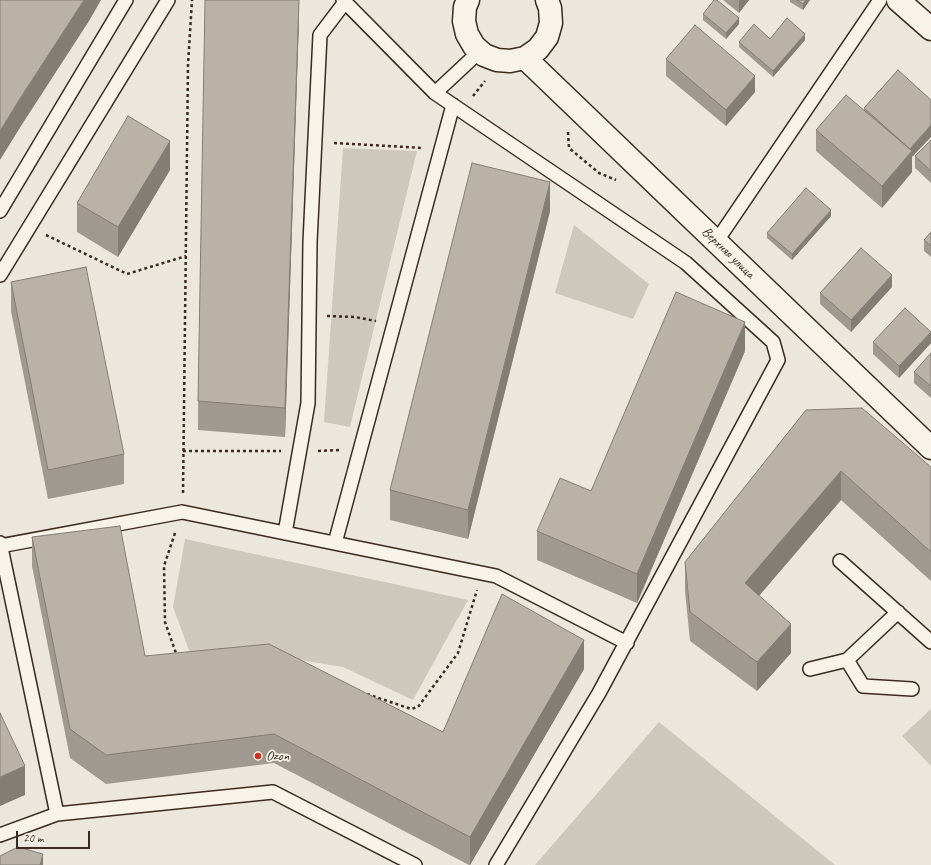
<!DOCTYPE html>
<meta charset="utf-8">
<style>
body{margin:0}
#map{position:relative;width:931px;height:865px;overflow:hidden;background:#ece7dc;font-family:Caveat,sans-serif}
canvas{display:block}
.scale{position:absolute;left:16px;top:831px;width:74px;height:18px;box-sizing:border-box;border:2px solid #3b2a1e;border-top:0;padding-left:5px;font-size:12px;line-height:14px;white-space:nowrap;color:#3b2a1e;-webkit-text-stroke:3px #f7f3e8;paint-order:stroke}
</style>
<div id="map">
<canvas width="931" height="865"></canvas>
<div class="scale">20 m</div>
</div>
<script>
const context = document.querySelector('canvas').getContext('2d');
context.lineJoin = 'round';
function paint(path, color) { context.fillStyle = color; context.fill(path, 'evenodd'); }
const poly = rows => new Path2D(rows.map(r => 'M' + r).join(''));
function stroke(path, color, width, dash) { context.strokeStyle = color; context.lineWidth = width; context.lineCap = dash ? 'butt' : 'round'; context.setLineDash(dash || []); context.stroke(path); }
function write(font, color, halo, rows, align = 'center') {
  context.font = font + ' Caveat,sans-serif'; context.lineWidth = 3.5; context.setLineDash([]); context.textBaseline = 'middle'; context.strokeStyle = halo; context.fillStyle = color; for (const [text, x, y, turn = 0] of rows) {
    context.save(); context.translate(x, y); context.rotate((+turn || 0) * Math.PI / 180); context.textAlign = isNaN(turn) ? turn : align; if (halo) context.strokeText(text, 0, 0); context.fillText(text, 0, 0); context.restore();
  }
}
const green = poly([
 [343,148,417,151,350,427,324,422],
 [574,225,649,284,633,319,555,293],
 [185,539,468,600,413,700,343,667,257,653,196,669,173,607],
 [931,709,931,766,902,736],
 [659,722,835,865,535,865]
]);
const path = poly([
 [473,96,485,81],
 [568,132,569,148,599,173,616,180],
 [334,143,423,148],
 [46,235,127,274,186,256],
 [327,316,355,317,376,321],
 [183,451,281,451],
 [318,451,341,450],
 [183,493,188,65,192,0],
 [175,533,164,566,165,622,177,656],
 [367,694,411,709,418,707,458,653,477,590]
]);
const service = poly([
 [343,0,435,93,686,263,773,342,778,360,599,693,496,865],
 [435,93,480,51],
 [0,211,126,0],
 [716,242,880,0],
 [0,275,168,0],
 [285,533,308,403,310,242,320,35,345,2],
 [0,543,57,814],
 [335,543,453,105],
 [0,546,182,512,496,576,627,643],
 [840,561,931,642],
 [847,660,863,686,912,689],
 [810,669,847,660,898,612],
 [0,835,57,814,273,792,415,865]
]);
const minor = poly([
 [468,0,465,7,464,21,467,34,474,46,484,55,497,60,510,61,525,58,538,49,547,37,551,23,550,8,547,0],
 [898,0,931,29],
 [525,58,931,448]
]);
const wall = poly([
 [299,0,299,19,285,437,198,430,198,401],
 [723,0,749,0,739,13],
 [790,0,810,0,803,10,790,2],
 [703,14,739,24,726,39,703,20],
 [770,39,805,40,773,77,739,47,739,42],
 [666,59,755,92,726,126,666,76],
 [898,70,912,157,912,172,882,208,816,151,816,130,864,110,864,108],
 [931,140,931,183,915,168,915,156],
 [170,170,118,257,77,232,77,203],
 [550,211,468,539,390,520,390,490],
 [831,216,792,260,767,238,767,233],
 [931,232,931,257,924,251,924,240],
 [11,282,124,454,124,484,48,499,11,311],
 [892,287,851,332,820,304,820,293],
 [873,342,931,343,899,378,873,354],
 [745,351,637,603,537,560,537,531,591,491],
 [931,353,931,398,914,383,914,372],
 [806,410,931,467,931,581,841,500,759,596,791,653,757,691,690,641,685,591,685,562],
 [32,537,145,656,443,732,584,669,470,865,469,865,274,763,106,784,70,758,32,566]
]);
const shadedWall = poly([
 [84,0,101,0,89,21,21,126,0,160,0,131,21,97],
 [299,0,299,19,285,437,285,408],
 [740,0,749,0,739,13,739,1],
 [806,0,810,0,803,10,803,4],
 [739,18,739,24,726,39,726,33],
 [805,34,805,40,773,77,773,71],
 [755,76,755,92,726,126,726,110],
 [931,125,931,137,912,157,912,172,882,208,882,186,909,149],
 [170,141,170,170,118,257,118,227],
 [550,182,550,211,468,539,468,510],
 [831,210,831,216,792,260,792,254],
 [892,275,892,287,851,332,851,320],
 [745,322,745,351,637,603,637,574],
 [931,332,931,343,899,378,899,366],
 [841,471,841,500,745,612,745,583],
 [791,624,791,653,757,691,757,662],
 [584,640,584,669,470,865,470,837],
 [25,766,25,795,0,806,0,777],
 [43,854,43,865,40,865]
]);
const building = poly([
 [0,0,84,0,21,97,0,131,0,0],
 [205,0,299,0,285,408,198,401,205,0],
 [714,0,717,0,739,18,726,33,703,14,714,0],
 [797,0,806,0,803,4,797,0],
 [787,18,805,34,773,71,739,42,754,24,770,39,787,18],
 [695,25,755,76,726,110,666,59,695,25],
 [898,70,931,100,931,125,910,149,864,108,898,70],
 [846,95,912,151,882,186,816,130,846,95],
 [128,116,170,141,118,227,77,203,128,116],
 [931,140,931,171,915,156,931,140],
 [472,163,550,182,468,510,390,490,472,163],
 [806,188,831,210,792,254,767,233,806,188],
 [931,232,931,246,924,240,931,232],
 [861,248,892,275,851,320,820,293,861,248],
 [86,267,124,454,48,470,11,282,86,267],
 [676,292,745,322,637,574,537,531,560,478,591,491,676,292],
 [905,308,931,332,899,366,873,342,905,308],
 [931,353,931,386,914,372,931,353],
 [862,408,931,467,931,552,841,471,745,583,791,624,757,662,690,612,685,562,806,410,862,408],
 [120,526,145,656,269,644,443,732,502,594,584,640,470,837,274,734,106,755,70,729,32,537,120,526],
 [0,713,25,766,0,777,0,713],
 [18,847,43,854,40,865,0,865,0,856,18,847]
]);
const markers = [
 [258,756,4,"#c8321e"]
];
const streetNames = [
 ["Верхняя улица",728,253,44]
];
const poiNames = [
 ["Ozon",266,756]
];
paint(green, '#cec8bc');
stroke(service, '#3b2a1e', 16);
stroke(minor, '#3b2a1e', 25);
stroke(path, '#3b2a1e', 2.5, [3, 3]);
stroke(service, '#f7f3e8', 13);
stroke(minor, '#f7f3e8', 22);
paint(wall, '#a09990');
paint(shadedWall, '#827d75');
paint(building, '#bab2a7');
stroke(building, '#827d75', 1);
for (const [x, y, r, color] of markers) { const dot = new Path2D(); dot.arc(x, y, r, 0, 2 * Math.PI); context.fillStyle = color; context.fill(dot); stroke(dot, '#f7f3e8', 1.5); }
write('14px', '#3b2a1e', '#f7f3e8', streetNames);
write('14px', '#3b2a1e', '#f7f3e8', poiNames, 'left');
</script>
